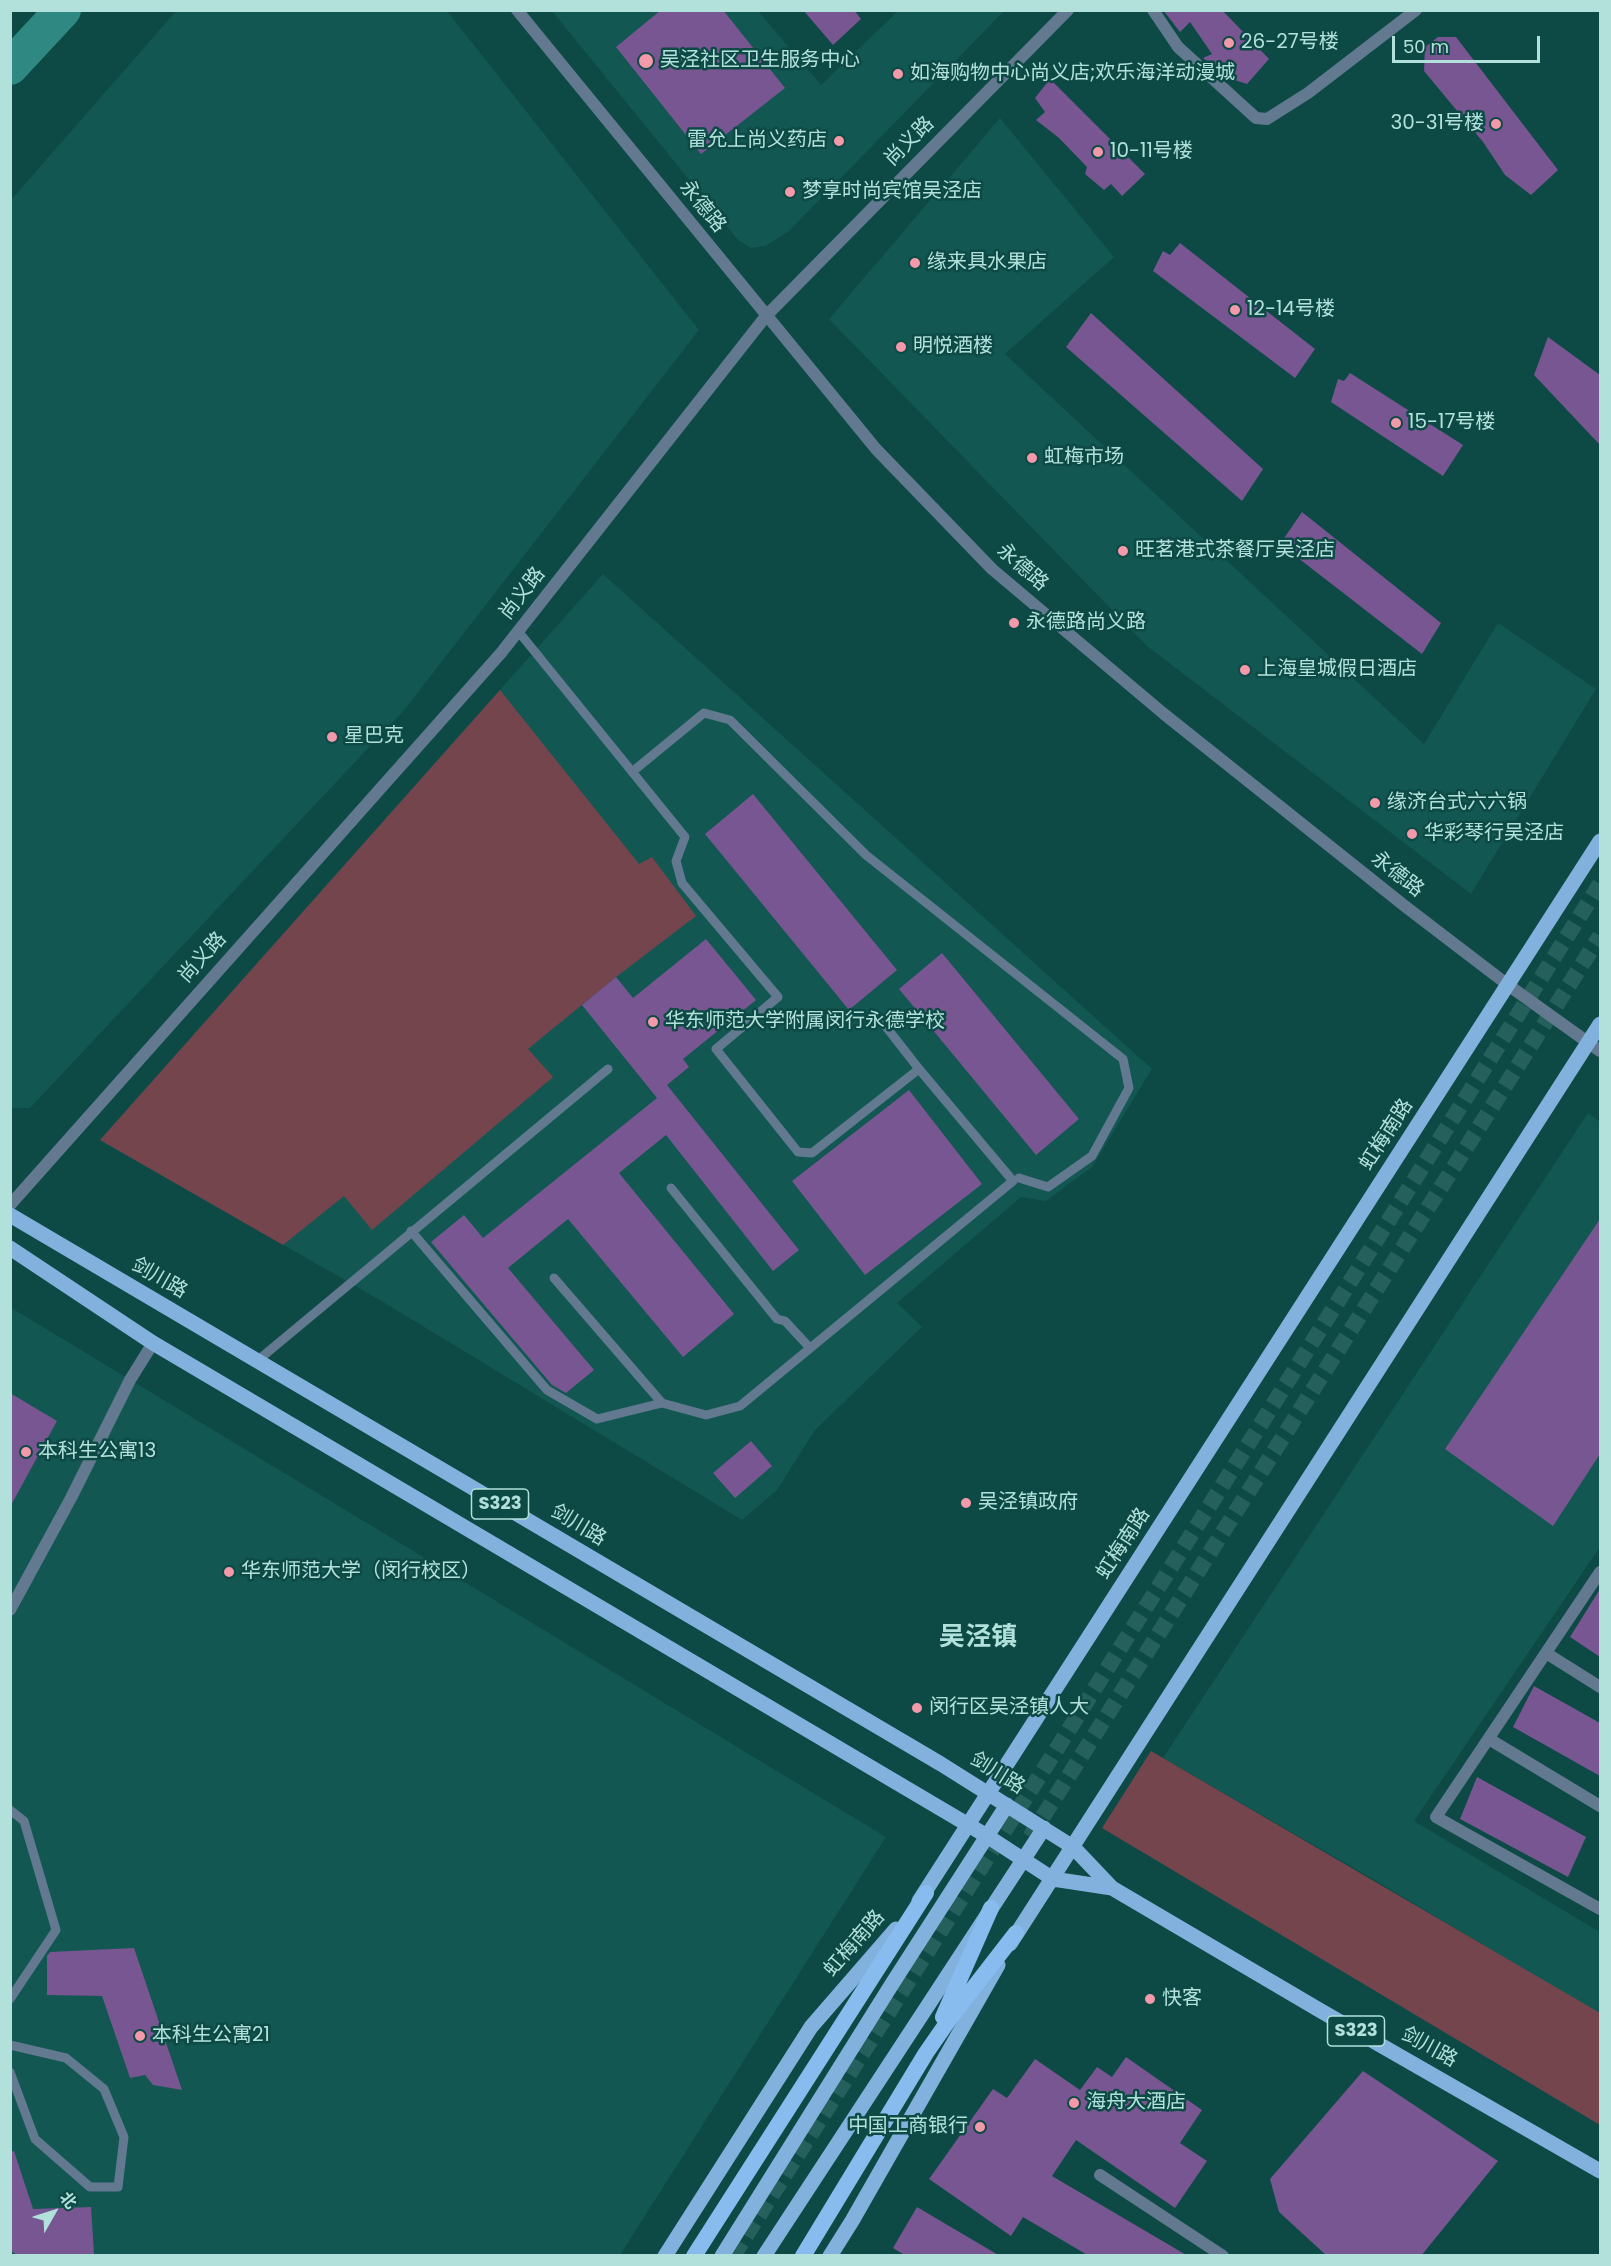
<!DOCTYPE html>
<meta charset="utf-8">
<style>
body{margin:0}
#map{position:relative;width:1611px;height:2266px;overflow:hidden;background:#0d4945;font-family:Poppins,"Noto Sans SC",sans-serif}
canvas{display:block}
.frame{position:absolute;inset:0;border:12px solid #b2e1dc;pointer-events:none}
.north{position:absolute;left:24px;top:2182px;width:60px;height:60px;-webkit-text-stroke:4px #0d4945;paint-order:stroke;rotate:51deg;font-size:16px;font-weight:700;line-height:24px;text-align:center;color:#b2e1dc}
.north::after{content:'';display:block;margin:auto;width:21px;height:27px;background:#b2e1dc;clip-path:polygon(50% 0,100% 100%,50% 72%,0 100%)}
.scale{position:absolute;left:1392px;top:36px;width:148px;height:27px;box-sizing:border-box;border:3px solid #b2e1dc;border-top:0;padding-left:8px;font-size:18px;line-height:21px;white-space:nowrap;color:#b2e1dc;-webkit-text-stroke:4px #0d4945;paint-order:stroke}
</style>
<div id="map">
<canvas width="1611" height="2266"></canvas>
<div class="frame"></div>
<div class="north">北</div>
<div class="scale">50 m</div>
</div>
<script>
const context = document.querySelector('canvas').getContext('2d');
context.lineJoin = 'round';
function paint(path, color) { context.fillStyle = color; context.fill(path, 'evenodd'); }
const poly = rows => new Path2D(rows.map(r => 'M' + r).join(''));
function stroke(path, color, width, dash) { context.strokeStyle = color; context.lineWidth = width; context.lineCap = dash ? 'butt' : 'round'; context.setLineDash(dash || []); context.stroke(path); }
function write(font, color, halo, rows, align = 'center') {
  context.font = font + ' Poppins,"Noto Sans SC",sans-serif'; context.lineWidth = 5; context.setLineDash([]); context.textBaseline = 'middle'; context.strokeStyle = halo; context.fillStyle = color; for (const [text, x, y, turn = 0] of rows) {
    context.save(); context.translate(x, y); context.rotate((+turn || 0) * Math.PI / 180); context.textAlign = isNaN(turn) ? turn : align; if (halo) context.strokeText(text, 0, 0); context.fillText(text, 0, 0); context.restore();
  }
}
const built = poly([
 [176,11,447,11,699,330,405,709,30,1108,11,1108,11,200],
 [552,11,758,11,821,85,898,11,1004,11,788,232,765,246,751,248,738,240],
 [1000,118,1114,257,1005,354,1424,744,1498,623,1596,689,1471,894,1147,646,829,319],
 [603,574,1152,1069,1092,1167,1046,1201,1021,1197,897,1303,922,1327,815,1430,777,1490,742,1520,378,1299,100,1140],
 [1588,1113,1600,1122,1600,1547,1414,1821,1600,1932,1600,2015,1378,1882,1163,1758],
 [10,1307,886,1837,620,2255,11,2255]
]);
const green = poly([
 [500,690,639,864,652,857,696,916,616,977,528,1049,553,1077,372,1230,344,1196,283,1245,100,1140],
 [1151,1751,1600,2013,1600,2125,1102,1828]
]);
const river = poly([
 [10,67,63,10]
]);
const building = poly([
 [661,10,723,10,785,88,701,154,616,47],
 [803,10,854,10,861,19,833,45],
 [1163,10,1222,10,1269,59,1247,84,1225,77,1203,58,1212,54,1190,22,1180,32],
 [1438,37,1456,37,1558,170,1531,195,1505,175,1483,142,1424,71,1425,47],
 [1050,79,1145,174,1122,196,1111,184,1104,190,1085,174,1087,167,1059,138,1036,120,1045,112,1035,98],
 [1180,243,1315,349,1295,378,1153,271,1163,251,1170,255],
 [1091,313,1263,469,1242,501,1066,347],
 [1548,337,1600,375,1600,445,1534,375],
 [1350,373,1463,445,1443,476,1331,402,1338,379,1344,381],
 [1302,512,1441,623,1422,654,1280,544],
 [753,794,897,970,849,1010,705,834],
 [706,939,756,1000,683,1059,689,1067,667,1085,799,1250,773,1271,666,1135,619,1173,734,1314,683,1357,568,1219,508,1268,594,1370,566,1393,552,1385,431,1242,464,1215,483,1238,657,1098,582,1005,616,977,633,998],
 [942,953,1079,1119,1036,1155,899,989],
 [909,1090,982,1184,865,1275,792,1181],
 [1600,1219,1600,1454,1553,1526,1445,1449],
 [10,1393,57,1421,10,1507],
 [751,1441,772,1466,735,1498,713,1473],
 [1600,1589,1600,1657,1570,1637],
 [1534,1686,1600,1723,1600,1776,1513,1727],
 [1477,1777,1586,1837,1568,1877,1460,1819],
 [134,1948,182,2090,153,2085,145,2075,130,2078,102,1996,47,1995,47,1956,50,1952],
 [1126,2057,1202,2110,1180,2143,1207,2161,1175,2208,1076,2140,1052,2176,1188,2256,1089,2256,1023,2217,1011,2236,929,2179,993,2089,1007,2098,1035,2059,1080,2090,1097,2067,1112,2077],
 [1363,2071,1498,2161,1421,2256,1327,2256,1279,2212,1270,2179],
 [14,2151,33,2209,91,2207,94,2254,18,2256,10,2250,10,2152],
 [917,2207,1000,2256,906,2256,893,2248]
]);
const trunkTunnel = poly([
 [1030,1837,1600,936],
 [733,2256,1058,1747,1600,884]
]);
const service = poly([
 [632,772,704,713,730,720,866,855,1123,1059,1129,1088,1092,1156,1048,1187,1019,1178],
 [880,1019,919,1069],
 [671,1188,777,1319,785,1321,810,1348],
 [411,1231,547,1390,597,1419,662,1403,706,1415,740,1406,1013,1181,919,1069,812,1153,798,1152,716,1049,778,997,682,883,676,861,685,837,518,631],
 [554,1278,662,1403],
 [257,1361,608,1069],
 [10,1810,24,1821,56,1930,10,1999],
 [10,2045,66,2058,104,2089,124,2137,118,2187,90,2187,35,2139,10,2072]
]);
const minor = poly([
 [1153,10,1178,47,1256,118,1267,119,1308,93,1416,10],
 [10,1205,501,653,766,316,1068,10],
 [1600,1572,1436,1817,1600,1909],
 [10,1610,71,1498,130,1380,153,1343],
 [1546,1653,1600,1687],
 [1489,1739,1600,1806],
 [1100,2175,1223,2256]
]);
const tertiary = poly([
 [517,10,876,449,992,569,1164,714,1406,907,1508,985,1600,1051]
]);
const primary = poly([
 [10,1215,941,1764,1073,1847,1112,1888,1321,2011,1600,2171],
 [10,1248,153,1343,987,1836,1053,1879,1112,1888],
 [919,1901,1600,841],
 [1010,1944,1600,1024],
 [665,2256,811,2027,896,1929],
 [722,2256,892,1984,1007,1805],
 [764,2256,1044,1828],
 [830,2256,852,2221,998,1965]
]);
const trunk = poly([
 [943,2017,991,1908],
 [694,2256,926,1893],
 [803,2256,926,2053,951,2017,1016,1933]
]);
const markers = [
 [1229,43,6,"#f39aaa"],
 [646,61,8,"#f39aaa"],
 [898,74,6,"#f39aaa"],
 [1496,124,6,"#f39aaa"],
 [839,141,6,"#f39aaa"],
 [1098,152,6,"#f39aaa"],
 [790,192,6,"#f39aaa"],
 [915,263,6,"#f39aaa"],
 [1235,310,6,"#f39aaa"],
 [901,347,6,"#f39aaa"],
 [1396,423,6,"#f39aaa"],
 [1032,458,6,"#f39aaa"],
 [1123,551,6,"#f39aaa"],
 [1014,623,6,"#f39aaa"],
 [1245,670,6,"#f39aaa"],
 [332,737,6,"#f39aaa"],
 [1375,803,6,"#f39aaa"],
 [1412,834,6,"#f39aaa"],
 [653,1022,6,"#f39aaa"],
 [26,1452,6,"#f39aaa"],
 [966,1503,6,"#f39aaa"],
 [229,1572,6,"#f39aaa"],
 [917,1708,6,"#f39aaa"],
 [1150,1999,6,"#f39aaa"],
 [140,2036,6,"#f39aaa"],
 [1074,2103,6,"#f39aaa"],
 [980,2127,6,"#f39aaa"]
];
const shields = [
 [500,1504,57],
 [1356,2031,57]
];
const shieldNames = [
 ["S323",500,1504],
 ["S323",1356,2031]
];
const poiNames = [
 ["26-27号楼",1241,43],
 ["吴泾社区卫生服务中心",660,61],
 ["如海购物中心尚义店;欢乐海洋动漫城",910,74],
 ["30-31号楼",1484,124,"right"],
 ["雷允上尚义药店",827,141,"right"],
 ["10-11号楼",1110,152],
 ["梦享时尚宾馆吴泾店",802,192],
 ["缘来具水果店",927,263],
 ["12-14号楼",1247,310],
 ["明悦酒楼",913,347],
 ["15-17号楼",1408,423],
 ["虹梅市场",1044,458],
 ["旺茗港式茶餐厅吴泾店",1135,551],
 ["永德路尚义路",1026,623],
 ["上海皇城假日酒店",1257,670],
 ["星巴克",344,737],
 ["缘济台式六六锅",1387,803],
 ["华彩琴行吴泾店",1424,834],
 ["华东师范大学附属闵行永德学校",665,1022],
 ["本科生公寓13",38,1452],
 ["吴泾镇政府",978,1503],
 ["华东师范大学（闵行校区）",241,1572],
 ["闵行区吴泾镇人大",929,1708],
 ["快客",1162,1999],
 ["本科生公寓21",152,2036],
 ["海舟大酒店",1086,2103],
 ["中国工商银行",968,2127,"right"]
];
const streetNames = [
 ["尚义路",910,142,-45],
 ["永德路",702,207,51],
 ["永德路",1022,568,41],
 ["尚义路",523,594,-52],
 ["永德路",1397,875,38],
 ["尚义路",203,958,-48],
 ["虹梅南路",1387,1135,-57],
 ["剑川路",159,1279,30],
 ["剑川路",578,1526,31],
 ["虹梅南路",1124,1544,-57],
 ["剑川路",997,1774,32],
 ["虹梅南路",855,1944,-49],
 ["剑川路",1429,2048,29]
];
const districtNames = [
 ["吴泾镇",978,1638]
];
paint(built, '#125752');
paint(green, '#75454e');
stroke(river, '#2f8881', 36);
paint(building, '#775692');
stroke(trunkTunnel, '#26605c', 16, [16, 8]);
stroke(service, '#627990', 9);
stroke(minor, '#627990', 12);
stroke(tertiary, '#627990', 12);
stroke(primary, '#82b1de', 15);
stroke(trunk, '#88bcee', 16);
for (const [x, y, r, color] of markers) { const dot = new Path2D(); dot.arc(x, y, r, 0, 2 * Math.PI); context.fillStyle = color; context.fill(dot); stroke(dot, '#0d4945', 2); }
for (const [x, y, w] of shields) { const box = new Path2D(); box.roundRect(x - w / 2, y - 15, w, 30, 4.5); context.fillStyle = '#0d4945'; context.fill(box); stroke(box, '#b2e1dc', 1.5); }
write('bold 18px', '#b2e1dc', null, shieldNames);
write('20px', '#b2e1dc', '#0d4945', poiNames, 'left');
write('20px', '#b2e1dc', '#0d4945', streetNames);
write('bold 26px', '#b2e1dc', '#0d4945', districtNames);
</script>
